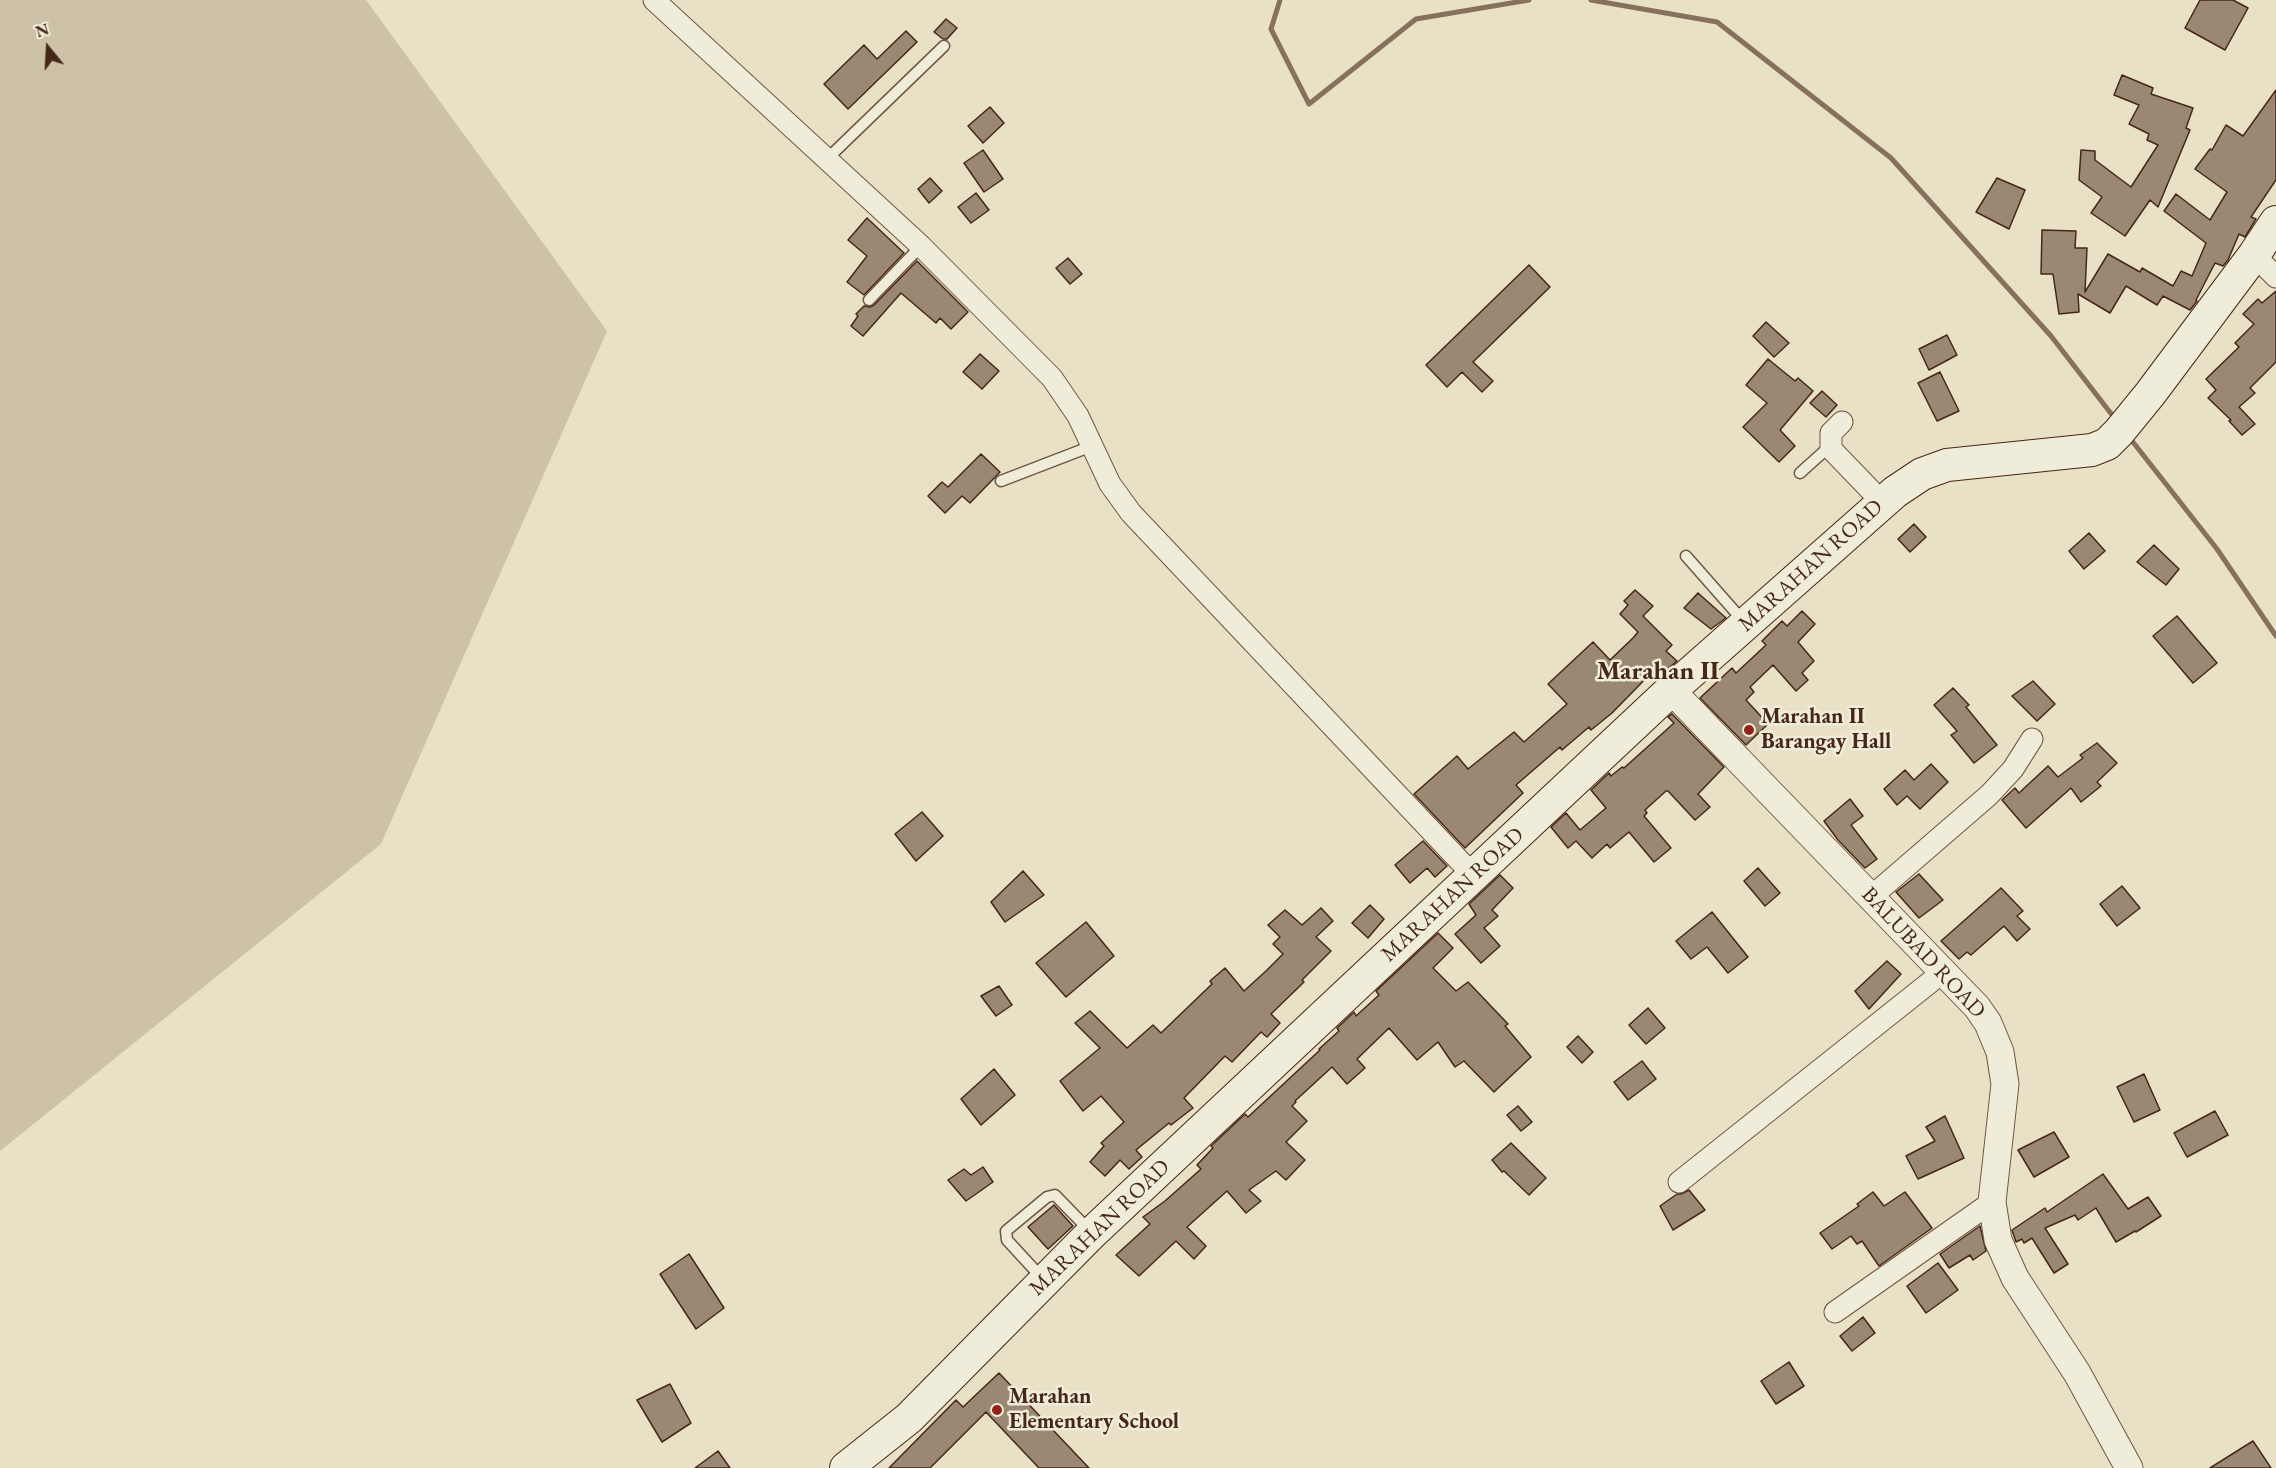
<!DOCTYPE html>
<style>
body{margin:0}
#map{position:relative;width:2276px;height:1468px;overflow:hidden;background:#e8e1c6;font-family:"EB Garamond",serif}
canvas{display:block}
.north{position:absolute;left:18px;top:18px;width:60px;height:60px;-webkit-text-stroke:4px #f0ecda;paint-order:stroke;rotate:342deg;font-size:16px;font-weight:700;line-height:24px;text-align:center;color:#472717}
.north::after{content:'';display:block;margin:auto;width:21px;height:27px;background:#472717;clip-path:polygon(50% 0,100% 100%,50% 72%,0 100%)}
</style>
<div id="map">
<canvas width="2276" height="1468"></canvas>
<div class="north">N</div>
</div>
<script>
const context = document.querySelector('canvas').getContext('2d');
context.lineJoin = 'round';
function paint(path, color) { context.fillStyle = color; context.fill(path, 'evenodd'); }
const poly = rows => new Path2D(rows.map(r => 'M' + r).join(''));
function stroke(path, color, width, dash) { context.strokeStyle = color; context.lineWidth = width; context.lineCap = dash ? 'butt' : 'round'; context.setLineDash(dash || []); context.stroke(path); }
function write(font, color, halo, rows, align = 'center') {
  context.font = font + ' "EB Garamond",serif'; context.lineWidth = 5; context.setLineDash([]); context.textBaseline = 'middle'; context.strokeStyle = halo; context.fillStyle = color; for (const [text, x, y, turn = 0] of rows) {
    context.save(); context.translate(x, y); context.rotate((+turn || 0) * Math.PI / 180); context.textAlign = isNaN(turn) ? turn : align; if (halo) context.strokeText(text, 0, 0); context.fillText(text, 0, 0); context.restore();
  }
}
const green = poly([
 [0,0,366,0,607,331,381,844,0,1151]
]);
const stream = poly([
 [1280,0,1271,29,1309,104,1416,19,1529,0],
 [1591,0,1717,22,1891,158,2051,336,2116,420],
 [2129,437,2217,549,2276,636]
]);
const building = poly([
 [2200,0,2233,0,2248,8,2225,50,2185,28,2200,0],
 [946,19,957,28,947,39,943,39,934,32,946,19],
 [906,31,917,42,848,109,824,84,864,45,877,59,906,31],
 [2122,75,2153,88,2151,94,2193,108,2186,128,2190,130,2158,207,2150,200,2125,236,2091,213,2102,197,2079,180,2081,150,2095,151,2095,160,2131,187,2158,145,2147,140,2149,134,2129,124,2139,105,2114,95,2122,75],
 [2276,90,2276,180,2251,217,2256,219,2245,237,2239,234,2228,260,2223,266,2215,263,2196,300,2197,301,2190,310,2163,296,2157,305,2126,286,2110,313,2078,294,2079,312,2059,314,2053,274,2041,274,2042,230,2076,231,2075,248,2087,248,2085,292,2108,254,2140,272,2142,268,2173,286,2181,271,2192,276,2206,243,2164,211,2176,194,2210,220,2227,192,2195,169,2210,149,2212,150,2226,125,2243,136,2276,90],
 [990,107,1004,123,983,143,968,126,990,107],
 [983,150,1003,179,984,192,964,163,983,150],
 [930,178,942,191,929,203,918,189,930,178],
 [1997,178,2025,190,2009,229,1976,212,1997,178],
 [976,193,989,210,971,223,958,207,976,193],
 [867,218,904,253,864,295,847,282,867,256,848,240,867,218],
 [1068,258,1082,274,1070,284,1056,268,1068,258],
 [917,261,968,312,951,329,940,318,936,323,901,293,863,336,851,326,858,316,856,314,864,306,870,307,874,305,917,261],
 [1529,265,1550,287,1473,362,1493,381,1482,392,1462,372,1447,387,1426,365,1529,265],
 [2276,291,2276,362,2250,388,2255,393,2239,407,2255,424,2242,435,2229,421,2231,420,2208,398,2216,390,2206,379,2239,347,2235,343,2254,324,2243,314,2258,299,2262,303,2276,291],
 [1766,322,1789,343,1774,357,1753,336,1766,322],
 [1947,335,1957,355,1929,370,1919,349,1947,335],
 [980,354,999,371,982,389,963,372,980,354],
 [1768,359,1795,381,1798,378,1813,391,1780,430,1795,446,1779,462,1743,427,1767,403,1746,385,1768,359],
 [1940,372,1959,411,1937,421,1918,383,1940,372],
 [1822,391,1837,405,1826,417,1810,403,1822,391],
 [981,454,1000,472,970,503,962,496,945,513,928,496,942,482,948,487,981,454],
 [1914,524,1926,537,1910,552,1898,539,1914,524],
 [2089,533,2105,551,2084,569,2069,551,2089,533],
 [2154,545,2179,569,2166,585,2137,562,2154,545],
 [1635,590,1653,606,1643,616,1672,645,1666,651,1677,661,1665,671,1659,665,1612,713,1591,730,1589,727,1562,750,1560,747,1516,785,1523,793,1465,848,1414,794,1457,756,1468,769,1514,732,1524,742,1567,704,1548,684,1593,642,1610,660,1633,638,1638,632,1620,614,1628,605,1624,601,1635,590],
 [1698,593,1726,618,1711,629,1684,608,1698,593],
 [1802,611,1815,624,1798,642,1814,661,1802,673,1808,680,1796,691,1773,665,1750,687,1754,692,1746,700,1768,724,1746,745,1700,698,1732,668,1736,673,1766,645,1762,641,1782,621,1787,626,1802,611],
 [2177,616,2217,663,2193,683,2153,636,2177,616],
 [2033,681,2055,704,2037,721,2012,696,2033,681],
 [1953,688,1969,705,1966,707,1997,745,1974,763,1951,735,1957,731,1934,705,1953,688],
 [1672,714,1724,767,1698,794,1710,807,1695,820,1668,791,1666,791,1645,810,1647,813,1644,816,1671,848,1654,862,1629,832,1610,848,1607,844,1592,858,1576,841,1568,848,1551,827,1566,813,1580,830,1606,808,1591,790,1609,773,1611,776,1622,767,1624,768,1674,723,1668,717,1672,714],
 [2097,743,2117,763,2097,782,2101,786,2081,802,2071,788,2026,828,2002,800,2015,788,2019,793,2048,766,2058,777,2083,758,2080,755,2097,743],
 [1931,764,1948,782,1920,809,1907,796,1897,805,1884,789,1905,770,1914,780,1931,764],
 [1850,799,1863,816,1851,825,1877,859,1865,868,1838,840,1824,821,1850,799],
 [922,812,943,836,916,861,895,834,922,812],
 [1423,841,1447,866,1435,877,1427,868,1410,883,1395,865,1423,841],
 [1758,868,1780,893,1765,906,1744,881,1758,868],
 [1023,871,1044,895,1005,922,991,902,1023,871],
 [1919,874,1943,900,1919,918,1896,892,1919,874],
 [1500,875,1513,888,1492,910,1498,916,1484,928,1500,946,1481,963,1455,934,1476,915,1469,904,1500,875],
 [2122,886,2140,908,2117,926,2100,904,2122,886],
 [2001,888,2023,911,2017,916,2030,929,2017,941,2004,926,1971,955,1967,952,1959,959,1941,941,2001,888],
 [1370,905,1384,919,1368,938,1352,923,1370,905],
 [1321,908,1333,921,1316,937,1331,951,1302,980,1304,982,1271,1014,1280,1023,1267,1037,1261,1032,1232,1062,1225,1056,1184,1098,1193,1108,1171,1125,1169,1123,1136,1150,1142,1157,1129,1169,1120,1160,1105,1176,1090,1162,1104,1146,1101,1143,1124,1122,1101,1096,1083,1111,1060,1081,1100,1048,1075,1023,1090,1011,1127,1048,1153,1025,1161,1033,1212,984,1210,981,1225,968,1244,991,1266,971,1283,954,1273,944,1280,937,1268,925,1285,910,1302,925,1321,908],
 [1712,912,1748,957,1728,973,1707,947,1691,959,1676,941,1712,912],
 [1086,922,1114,956,1066,997,1036,963,1086,922],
 [1438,933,1453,948,1433,968,1456,991,1468,982,1508,1024,1505,1026,1531,1057,1494,1092,1464,1061,1455,1067,1438,1042,1417,1060,1389,1028,1357,1059,1365,1068,1347,1084,1332,1067,1295,1101,1296,1102,1292,1106,1307,1121,1286,1142,1305,1160,1286,1180,1276,1171,1249,1190,1261,1201,1246,1213,1227,1191,1187,1227,1206,1246,1194,1259,1176,1241,1139,1276,1116,1255,1150,1224,1143,1217,1165,1201,1201,1169,1197,1165,1213,1148,1211,1146,1245,1114,1248,1117,1320,1050,1319,1049,1339,1031,1337,1028,1354,1012,1356,1016,1379,995,1376,991,1438,933],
 [1887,961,1901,974,1869,1009,1855,991,1887,961],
 [999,986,1012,1005,996,1016,981,996,999,986],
 [1648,1008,1665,1028,1646,1044,1629,1025,1648,1008],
 [1578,1036,1593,1052,1582,1063,1567,1047,1578,1036],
 [1642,1061,1656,1079,1628,1100,1614,1082,1642,1061],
 [994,1069,1015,1095,981,1125,961,1099,994,1069],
 [2144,1074,2160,1110,2134,1122,2117,1087,2144,1074],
 [1518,1106,1532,1122,1521,1131,1507,1115,1518,1106],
 [2215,1111,2228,1135,2187,1157,2174,1133,2215,1111],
 [1945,1116,1964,1158,1918,1179,1906,1156,1935,1141,1926,1127,1945,1116],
 [2054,1132,2069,1157,2034,1177,2018,1150,2054,1132],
 [1511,1143,1546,1178,1529,1195,1504,1171,1502,1172,1492,1160,1511,1143],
 [983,1167,993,1182,966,1201,948,1180,964,1169,971,1175,983,1167],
 [2103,1174,2128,1209,2148,1197,2161,1216,2136,1232,2135,1231,2116,1242,2096,1208,2078,1220,2075,1215,2045,1228,2068,1264,2054,1273,2032,1238,2024,1243,2022,1239,2016,1242,2012,1230,2045,1208,2047,1212,2103,1174],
 [1689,1190,1705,1210,1673,1230,1660,1206,1677,1194,1681,1194,1689,1190],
 [1873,1192,1884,1206,1905,1192,1932,1228,1879,1266,1862,1241,1857,1244,1851,1236,1832,1249,1820,1233,1859,1206,1857,1204,1873,1192],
 [1054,1205,1073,1226,1048,1249,1028,1227,1054,1205],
 [1980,1226,1986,1251,1973,1260,1970,1255,1949,1268,1940,1254,1980,1226],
 [689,1254,724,1308,696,1329,660,1274,689,1254],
 [1938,1263,1958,1290,1926,1313,1907,1286,1938,1263],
 [1863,1317,1875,1333,1852,1351,1840,1336,1863,1317],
 [1789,1362,1804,1386,1776,1404,1761,1381,1789,1362],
 [999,1373,1089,1468,1039,1468,986,1412,930,1468,889,1468,956,1400,963,1407,999,1373],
 [670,1384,691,1423,662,1442,637,1400,670,1384],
 [2253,1441,2271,1468,2210,1468,2253,1441],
 [718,1451,730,1468,695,1468,718,1451]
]);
const service = poly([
 [827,159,944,46],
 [869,300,921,246],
 [1800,473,1830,446],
 [1001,481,1092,446],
 [1686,556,1745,623],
 [1042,1278,1007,1240,1006,1231,1047,1197,1055,1195,1090,1231]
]);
const minor = poly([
 [654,0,921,246,1052,378,1078,416,1110,484,1131,513,1474,876],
 [2254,255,2276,277],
 [1842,422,1831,433,1831,449,1883,503],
 [1871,897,1989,795,2013,769,2032,739],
 [1679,1182,1943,972],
 [1835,1312,1992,1202]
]);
const tertiary = poly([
 [1671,690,1977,1007,1988,1023,2000,1052,2005,1084,1992,1202,1998,1240,2015,1278,2077,1373,2129,1468]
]);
const secondary = poly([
 [846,1468,909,1418,1092,1233,1671,690,1895,492,1922,474,1947,465,2092,450,2107,444,2119,432,2150,394,2254,255,2276,222]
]);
const markers = [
 [1749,730,6,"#8f2418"],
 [997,1410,6,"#8f2418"]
];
const streetNames = [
 ["MARAHAN ROAD",1811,566,-42],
 ["MARAHAN ROAD",1453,895,-43],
 ["BALUBAD ROAD",1923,953,47],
 ["MARAHAN ROAD",1100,1228,-44]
];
const poiNames = [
 ["Marahan II",1761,717],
 ["Barangay Hall",1761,742],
 ["Marahan",1009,1397],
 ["Elementary School",1009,1422]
];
const quarterNames = [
 ["Marahan II",1658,672]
];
paint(green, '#cdc1a8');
stroke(stream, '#87715c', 5);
paint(building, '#9b8872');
stroke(building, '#472717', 1.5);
stroke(service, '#6f5643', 13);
stroke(minor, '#6f5643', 23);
stroke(tertiary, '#6f5643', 29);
stroke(secondary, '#472717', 34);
stroke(service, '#f0ecda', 10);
stroke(minor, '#f0ecda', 21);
stroke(tertiary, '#f0ecda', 27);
stroke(secondary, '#f0ecda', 32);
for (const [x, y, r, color] of markers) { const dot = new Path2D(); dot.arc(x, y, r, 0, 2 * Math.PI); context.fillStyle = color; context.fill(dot); stroke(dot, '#f0ecda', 2); }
write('22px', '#472717', '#f0ecda', streetNames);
write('bold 22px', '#472717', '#f0ecda', poiNames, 'left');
write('bold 26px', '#472717', '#f0ecda', quarterNames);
</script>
